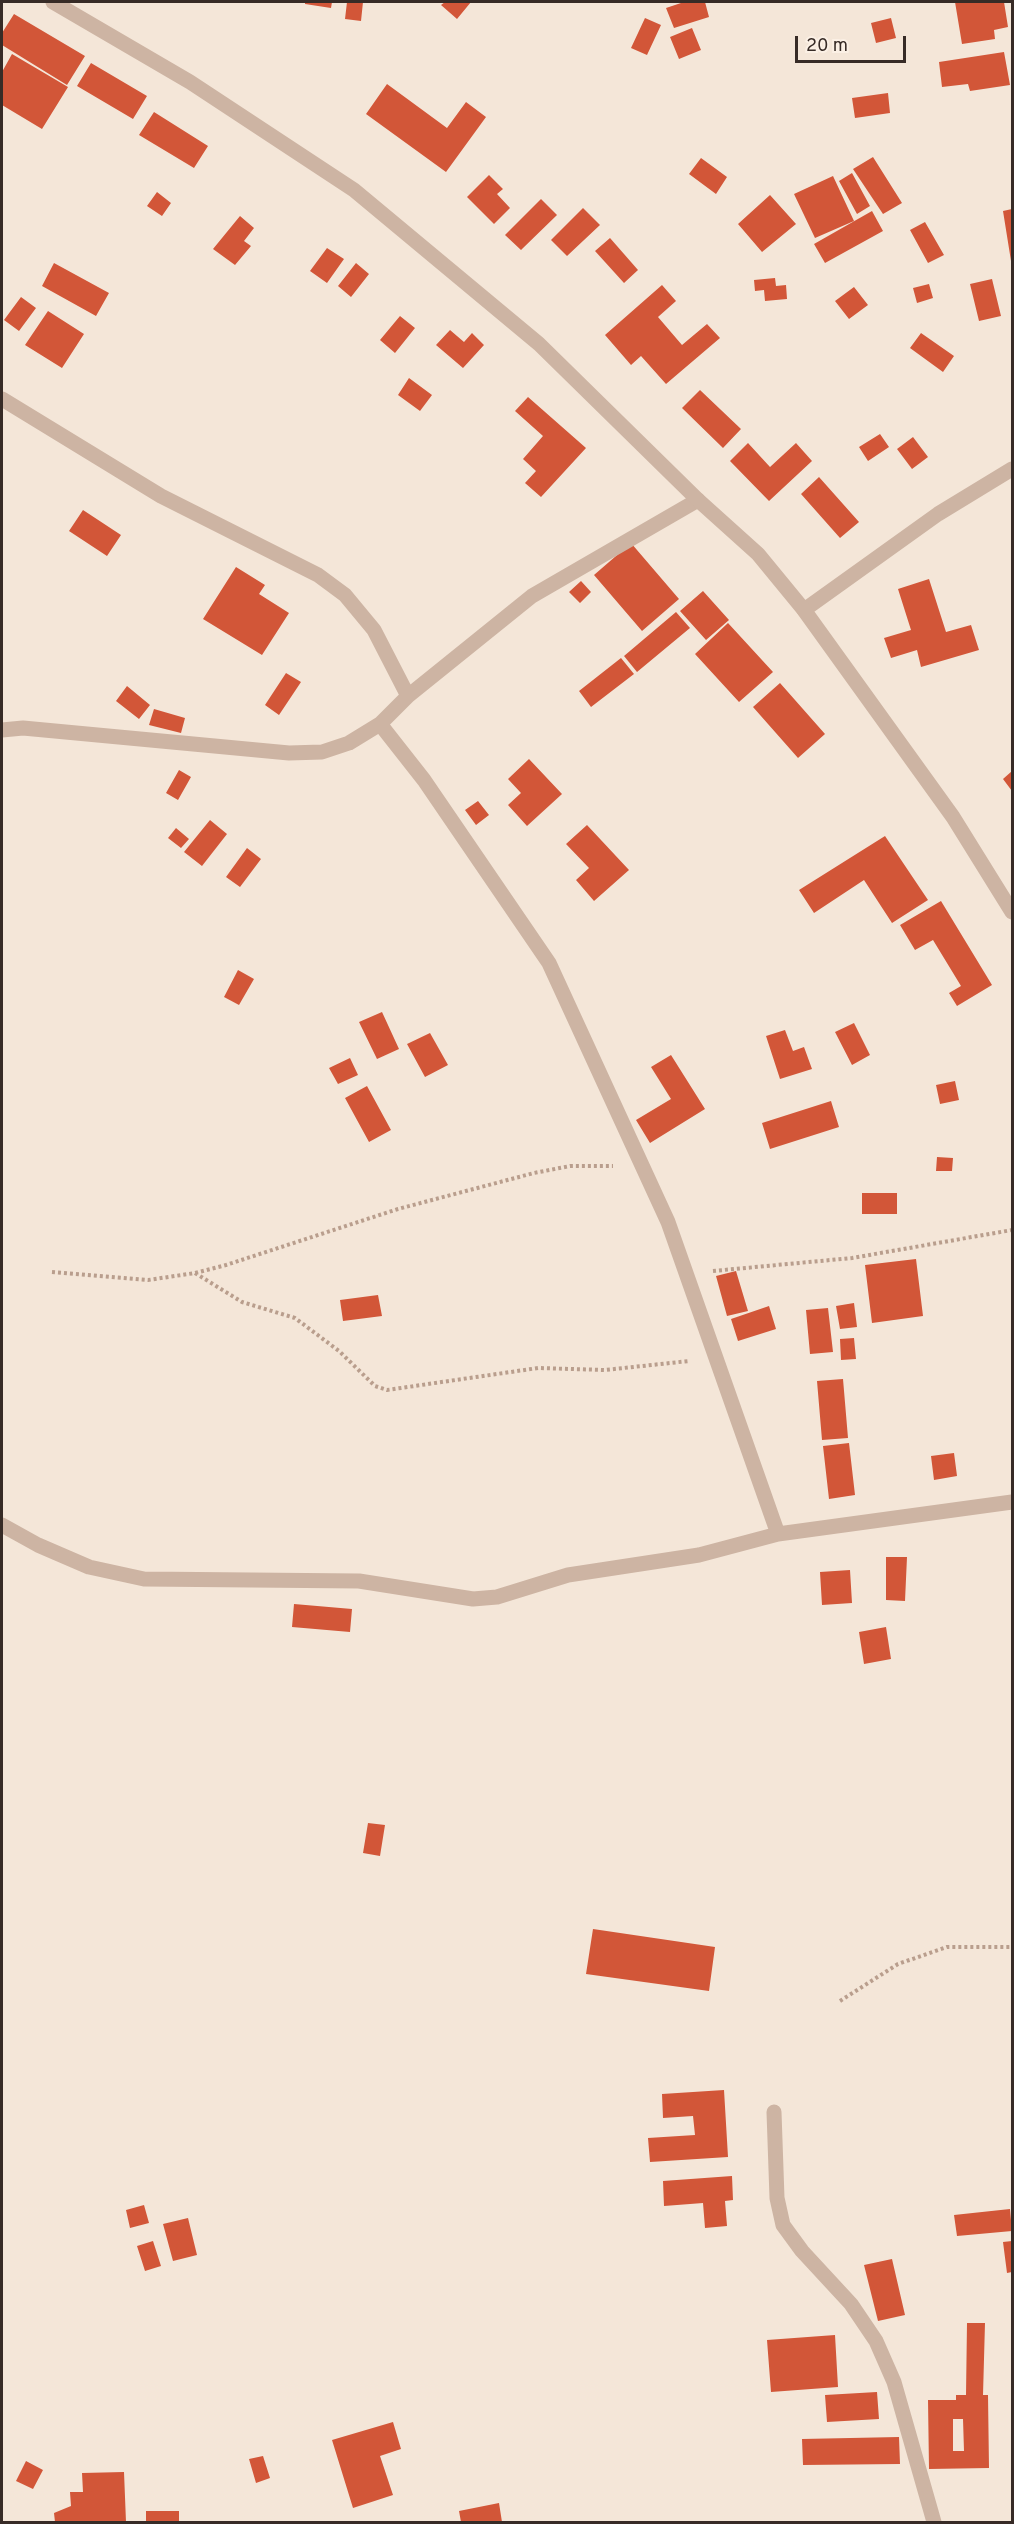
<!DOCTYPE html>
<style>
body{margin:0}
#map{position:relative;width:1014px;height:2524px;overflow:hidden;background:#f4e6d8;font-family:Overpass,sans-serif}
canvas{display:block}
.frame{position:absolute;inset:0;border:3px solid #372b26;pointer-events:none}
.scale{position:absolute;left:795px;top:36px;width:111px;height:27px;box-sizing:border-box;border:3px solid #372b26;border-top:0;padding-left:8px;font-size:18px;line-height:21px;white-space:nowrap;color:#372b26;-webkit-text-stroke:4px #fbf0e5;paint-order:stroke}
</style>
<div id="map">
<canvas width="1014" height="2524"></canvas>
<div class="frame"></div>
<div class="scale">20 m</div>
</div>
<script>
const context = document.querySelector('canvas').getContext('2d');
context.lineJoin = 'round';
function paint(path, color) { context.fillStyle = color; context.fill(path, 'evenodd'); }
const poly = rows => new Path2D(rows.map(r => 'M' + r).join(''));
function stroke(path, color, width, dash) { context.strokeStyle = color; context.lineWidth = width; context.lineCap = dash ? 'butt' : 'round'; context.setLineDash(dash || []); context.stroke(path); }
const building = poly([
 [305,2,332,2,331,8,305,4],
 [347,2,363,2,361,21,345,19],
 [445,2,471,2,457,19,441,5],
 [684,2,705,2,709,17,674,28,666,8],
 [955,2,1004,2,1008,27,994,30,995,39,962,44],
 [14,14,85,56,67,85,2,45,2,33],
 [645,18,661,25,647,55,631,48],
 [891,18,896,38,876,43,871,23],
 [692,28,701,50,679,59,670,37],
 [1004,52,1010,85,970,91,968,84,942,87,939,62],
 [12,54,68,87,42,129,2,105,2,72],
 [91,63,147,96,133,119,77,86],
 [387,84,447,128,466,102,486,117,446,172,366,114],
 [888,93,890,113,855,118,852,98],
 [154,112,208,146,194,168,139,135],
 [873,157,902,203,883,214,853,169],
 [701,158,727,177,716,194,689,174],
 [852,173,870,206,857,214,839,181],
 [489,175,503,189,497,194,510,208,494,224,467,197],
 [833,176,854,221,815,238,794,194],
 [157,192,171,203,162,216,147,206],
 [770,195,796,224,762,252,738,224],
 [541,199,557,215,521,250,505,235],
 [583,208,600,225,567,256,551,240],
 [1012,209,1012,261,1011,261,1003,211],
 [872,211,883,231,825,263,814,244],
 [240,216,254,228,244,241,251,246,235,265,213,249],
 [925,222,944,255,928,263,910,230],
 [610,238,638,270,624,283,595,251],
 [327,248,344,259,327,283,310,271],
 [54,263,109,293,96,316,42,286],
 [356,263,369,274,351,297,338,286],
 [775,278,776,286,786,285,787,299,765,301,764,290,755,291,754,280],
 [992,279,1001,316,979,321,970,284],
 [929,284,933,298,917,303,913,288],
 [662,285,676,301,658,317,682,345,707,324,720,338,666,384,641,356,631,365,605,335],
 [854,287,868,305,849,319,835,301],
 [21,297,36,308,19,331,4,320],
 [48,311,84,334,62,368,25,345],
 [400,316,415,328,395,353,380,340],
 [450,330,464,342,472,333,484,345,463,368,436,345],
 [921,333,954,356,943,372,910,348],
 [409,378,432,395,420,411,398,395],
 [700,390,741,429,723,448,682,408],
 [528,397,586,448,541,497,525,483,536,471,523,459,543,436,515,411],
 [880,434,889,447,868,461,859,447],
 [913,437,928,457,912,469,897,449],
 [748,443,770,467,796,443,812,461,769,501,730,461],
 [819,477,859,522,840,538,801,494],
 [83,510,121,535,107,556,69,531],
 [631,543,679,599,642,631,594,575],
 [236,567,265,585,259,594,289,613,262,655,203,619],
 [929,579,946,632,971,625,979,650,921,667,917,650,891,658,884,638,911,630,898,589],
 [581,581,591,592,580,603,569,592],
 [703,591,729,620,706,640,680,611],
 [676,612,690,628,637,672,624,656],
 [728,623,773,672,739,702,695,654],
 [621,658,634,674,591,707,579,691],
 [286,673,301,682,279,715,265,705],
 [780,683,825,734,798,758,753,707],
 [127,686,150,705,139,719,116,701],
 [154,709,185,718,181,733,149,725],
 [529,759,562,794,527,826,508,805,521,793,508,779],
 [179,770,191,777,178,800,166,793],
 [1012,771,1012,791,1003,779],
 [478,801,489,815,476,825,465,810],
 [210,820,227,834,202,866,184,852],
 [587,825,629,870,594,901,576,880,589,868,566,844],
 [176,828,189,839,181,848,168,838],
 [885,836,928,900,892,923,864,880,814,913,799,890],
 [247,848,261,859,240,887,226,877],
 [941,901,992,985,957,1006,949,993,961,986,933,940,915,950,900,925],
 [238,970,254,979,239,1005,224,997],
 [382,1012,399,1049,377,1059,359,1022],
 [854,1023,870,1055,852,1065,835,1032],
 [785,1030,793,1051,804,1047,812,1069,780,1079,766,1036],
 [430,1033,448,1065,425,1077,407,1044],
 [671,1055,705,1109,650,1143,636,1120,671,1099,651,1067],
 [350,1058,358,1075,338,1084,329,1068],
 [955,1081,959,1100,940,1104,936,1085],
 [367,1086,391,1130,369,1142,345,1098],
 [831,1101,839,1127,770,1149,762,1123],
 [937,1157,953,1158,952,1171,936,1171],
 [862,1193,897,1193,897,1214,862,1214],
 [916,1259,923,1316,872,1323,865,1265],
 [736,1271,748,1311,727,1316,716,1276],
 [378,1295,382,1316,343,1321,340,1300],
 [854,1303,857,1327,840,1329,836,1306],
 [769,1306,776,1329,738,1341,731,1319],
 [828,1308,833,1352,810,1354,806,1310],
 [854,1338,856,1359,841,1360,840,1339],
 [843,1379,848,1438,822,1440,817,1381],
 [849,1443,855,1495,829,1499,823,1446],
 [954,1453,957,1476,934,1480,931,1456],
 [886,1557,907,1557,905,1601,886,1600],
 [850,1570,852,1603,822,1605,820,1572],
 [294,1604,352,1609,350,1632,292,1627],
 [886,1627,891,1659,864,1664,859,1632],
 [368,1823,385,1825,380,1856,363,1853],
 [593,1929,715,1947,709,1991,586,1974],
 [724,2090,728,2157,650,2162,648,2138,695,2135,693,2116,663,2118,662,2094],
 [732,2176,733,2200,725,2201,727,2226,705,2228,703,2203,664,2206,663,2181],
 [144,2205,149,2223,130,2228,126,2210],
 [1010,2209,1012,2231,957,2236,954,2215],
 [188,2218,197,2255,173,2261,163,2224],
 [153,2241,161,2266,145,2271,137,2246],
 [1012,2241,1012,2272,1007,2273,1003,2242],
 [892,2259,905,2315,878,2321,864,2265],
 [967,2323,985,2323,983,2395,988,2395,989,2468,929,2469,928,2400,956,2400,956,2395,966,2395],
 [953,2419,963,2419,964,2451,953,2451],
 [835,2335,838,2387,771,2392,767,2340],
 [877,2392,879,2419,827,2422,825,2395],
 [393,2422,401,2449,380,2456,393,2495,353,2508,332,2440],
 [899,2437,900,2464,803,2465,802,2439],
 [263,2456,270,2478,256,2483,249,2459],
 [26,2461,43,2470,33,2489,16,2481],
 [124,2472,126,2522,55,2522,54,2513,71,2506,70,2492,83,2492,82,2473],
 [499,2503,502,2522,461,2522,459,2511],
 [146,2511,179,2511,179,2522,146,2522]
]);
const path = poly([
 [713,1271,852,1258,1012,1230],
 [52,1272,148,1280,195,1273,226,1265,398,1209,534,1173,570,1166,613,1166],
 [195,1273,242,1302,295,1318,339,1351,375,1386,387,1390,538,1368,605,1370,689,1361],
 [840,2001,898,1964,947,1947,1012,1947]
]);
const minor = poly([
 [2,399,161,496,318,575,345,595,374,630,408,696],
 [804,610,938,514,1012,469],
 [380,724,424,780,549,963,668,1222,778,1534],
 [2,730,23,728,289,753,322,752,349,743,380,724,408,696,532,596,698,500],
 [2,1525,38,1545,89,1567,144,1579,359,1581,473,1599,497,1597,568,1575,699,1555,778,1534,1012,1502],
 [774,2112,777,2198,783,2225,802,2251,851,2304,876,2341,894,2382,934,2522]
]);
const tertiary = poly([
 [53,2,190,82,354,190,539,344,698,500,758,554,804,610,953,817,1012,912]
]);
paint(building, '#d25638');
stroke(path, '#b99e8d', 4, [3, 3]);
stroke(minor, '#cdb4a3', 15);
stroke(tertiary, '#cdb4a3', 15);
</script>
